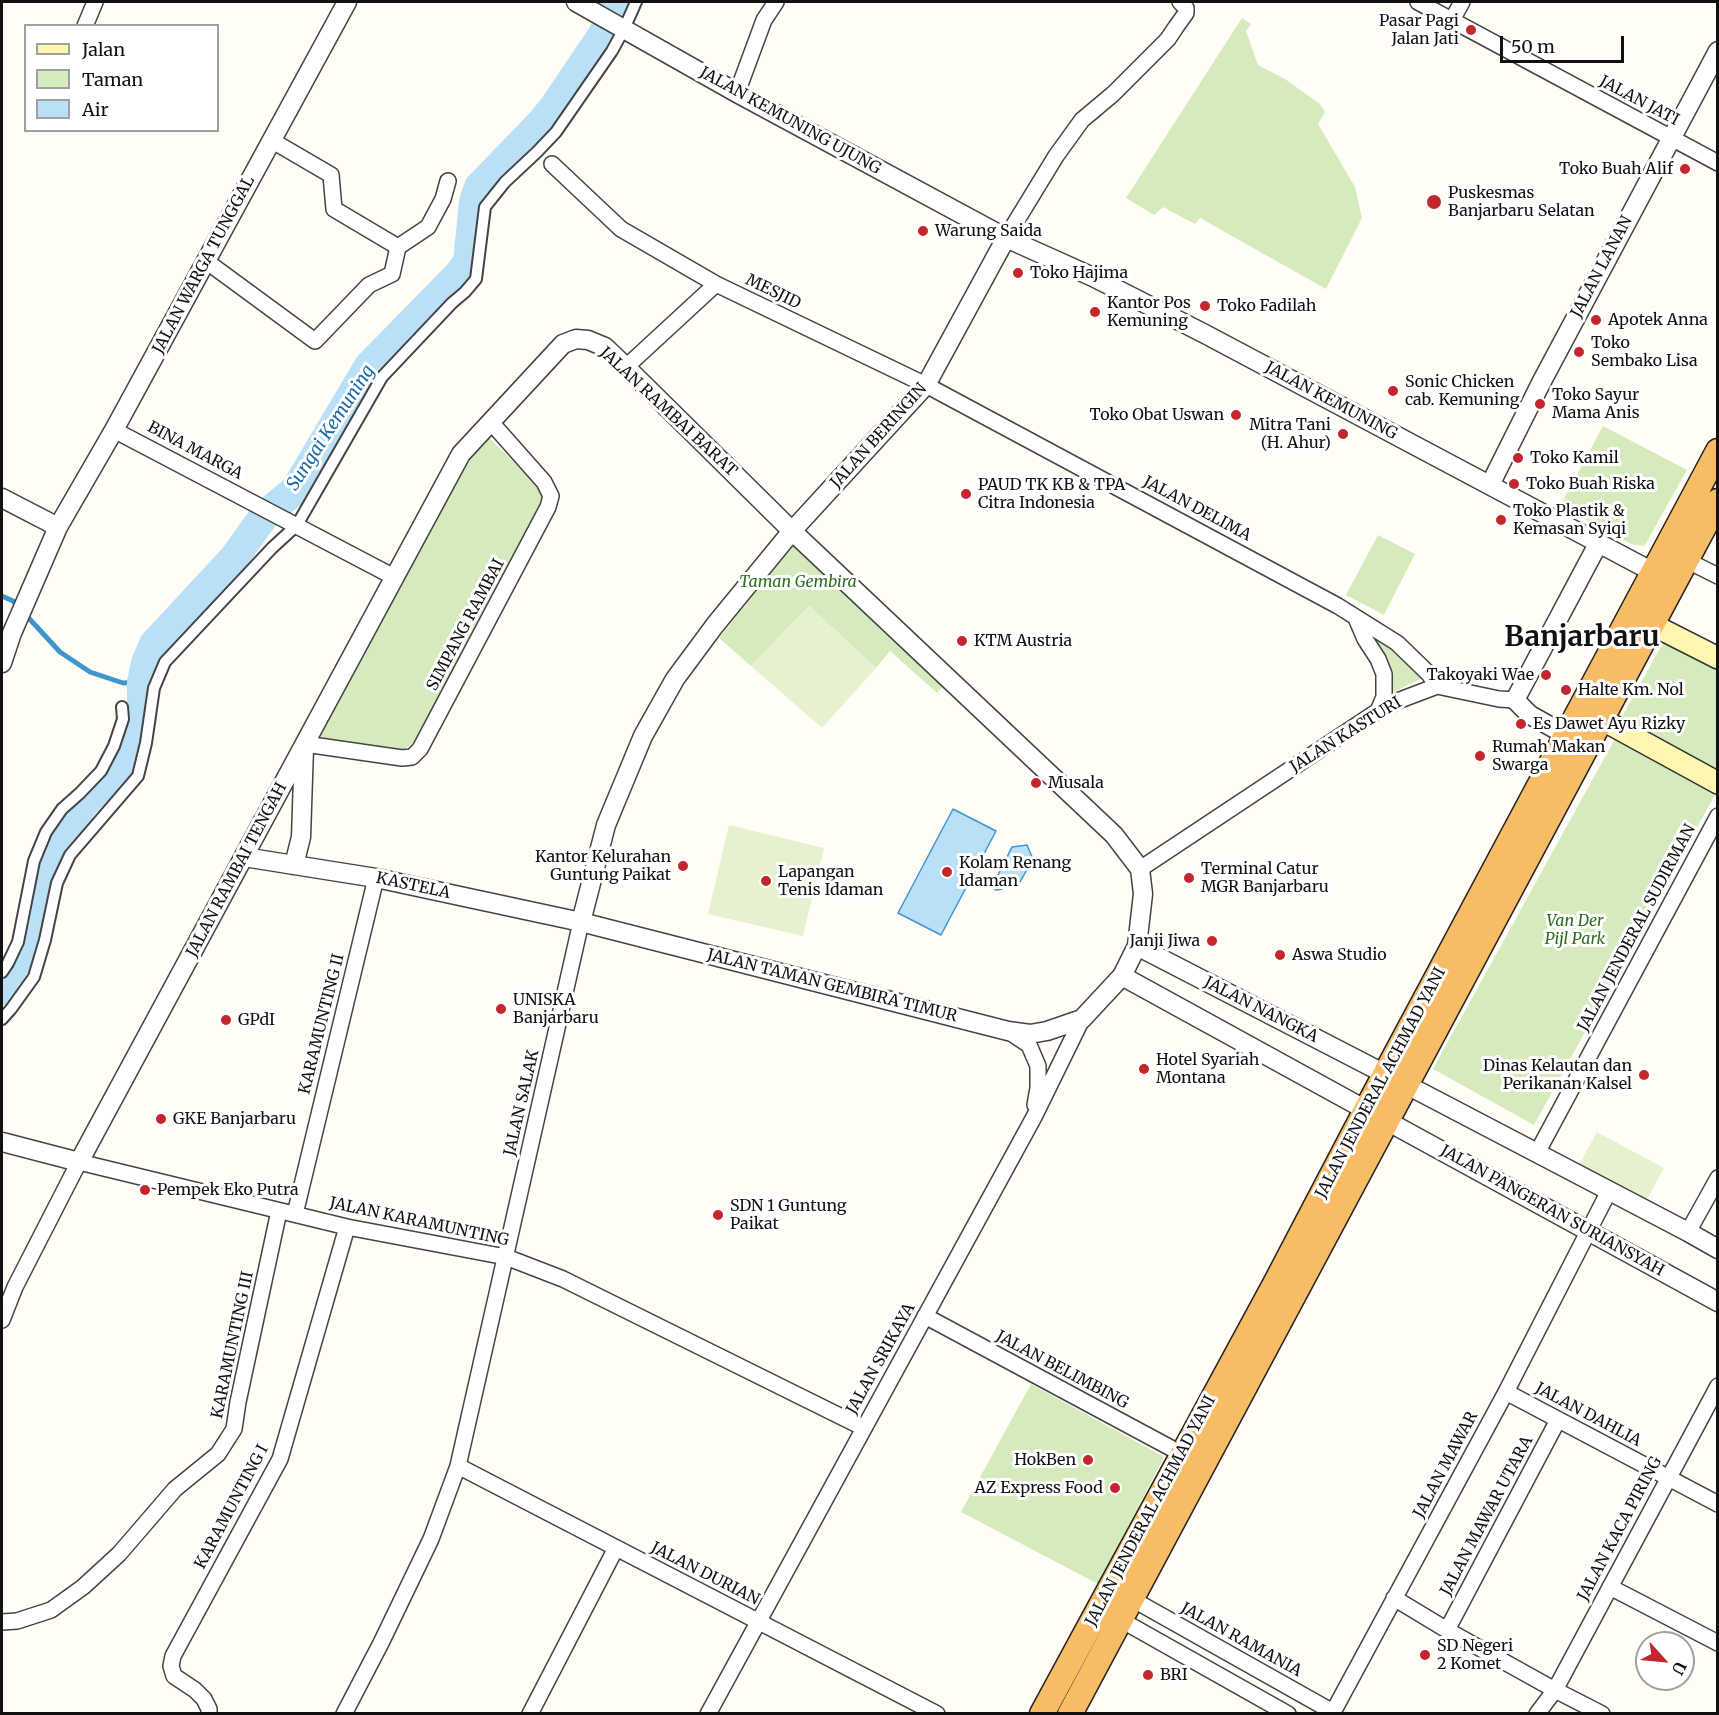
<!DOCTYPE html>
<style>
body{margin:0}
#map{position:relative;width:1719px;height:1715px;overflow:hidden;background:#fffdf5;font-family:Merriweather,serif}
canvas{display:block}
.frame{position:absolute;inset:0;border:3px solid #111;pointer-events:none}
.legend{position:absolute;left:24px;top:24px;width:195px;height:108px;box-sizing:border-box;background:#fff;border:2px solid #a0a0a0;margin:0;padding:8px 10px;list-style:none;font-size:18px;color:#111}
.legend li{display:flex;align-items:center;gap:12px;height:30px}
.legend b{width:30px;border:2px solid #a0a0a0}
.north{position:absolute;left:1635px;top:1631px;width:60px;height:60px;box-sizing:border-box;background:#fff;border:2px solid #a0a0a0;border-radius:50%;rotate:117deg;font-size:16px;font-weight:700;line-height:24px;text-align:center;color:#111}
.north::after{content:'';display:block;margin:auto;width:21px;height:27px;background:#c4262e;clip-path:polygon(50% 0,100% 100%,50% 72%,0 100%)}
.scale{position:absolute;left:1500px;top:36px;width:124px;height:27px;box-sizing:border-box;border:3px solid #111;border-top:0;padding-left:8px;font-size:18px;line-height:21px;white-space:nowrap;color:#111;-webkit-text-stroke:4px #fff;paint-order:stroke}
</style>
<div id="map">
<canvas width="1719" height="1715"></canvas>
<div class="frame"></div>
<ul class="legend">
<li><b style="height:8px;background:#fff6b0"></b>Jalan</li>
<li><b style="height:16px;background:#d5ebbd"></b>Taman</li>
<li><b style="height:16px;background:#b9e0f7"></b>Air</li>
</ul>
<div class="north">U</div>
<div class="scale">50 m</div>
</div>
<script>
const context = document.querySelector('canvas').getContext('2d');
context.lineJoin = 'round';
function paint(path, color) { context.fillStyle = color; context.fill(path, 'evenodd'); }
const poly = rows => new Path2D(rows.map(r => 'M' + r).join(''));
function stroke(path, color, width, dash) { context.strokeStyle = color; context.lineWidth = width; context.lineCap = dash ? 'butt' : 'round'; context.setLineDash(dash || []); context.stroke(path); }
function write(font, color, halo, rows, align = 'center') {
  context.font = font + ' Merriweather,serif'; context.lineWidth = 6; context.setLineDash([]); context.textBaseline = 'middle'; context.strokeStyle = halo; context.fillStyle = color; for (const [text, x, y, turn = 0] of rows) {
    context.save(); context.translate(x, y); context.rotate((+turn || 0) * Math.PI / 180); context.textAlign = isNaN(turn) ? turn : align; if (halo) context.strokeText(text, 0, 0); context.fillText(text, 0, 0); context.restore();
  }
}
const green = poly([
 [1242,18,1251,24,1246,31,1258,65,1285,79,1320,104,1325,112,1318,124,1355,187,1362,218,1326,289,1200,218,1195,224,1163,207,1154,215,1126,198],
 [1603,426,1687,470,1645,545,1642,546,1631,544,1560,506],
 [487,436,539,486,545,497,420,735,412,744,400,752,325,738,316,734,467,456],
 [1378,535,1415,554,1384,615,1346,595],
 [795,543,948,681,937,693,890,651,876,668,809,606,751,666,719,638],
 [1372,634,1390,645,1422,677,1422,678,1390,694,1369,636],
 [1665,639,1717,667,1717,769,1622,717],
 [1617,735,1717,791,1534,1125,1433,1069],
 [1031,1384,1164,1457,1098,1584,961,1512]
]);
const pitch = poly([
 [809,606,876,668,822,728,751,666],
 [729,825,824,848,803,936,708,914],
 [1597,1132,1664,1168,1646,1201,1579,1165]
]);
const water = poly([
 [953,809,996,831,941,935,898,913,953,809],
 [1027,845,1033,859,1020,882,1007,881,1002,889,996,890,992,887,1012,847,1027,845]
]);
const stream = poly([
 [2,596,13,601,60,652,90,672,123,683,142,682]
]);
const river = poly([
 [2,990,18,971,33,942,46,878,54,855,66,831,82,806,120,766,132,749,142,718,142,682,146,663,154,644,234,558,264,516,296,489,369,366,460,273,468,262,474,202,479,187,541,123,554,107,602,36,608,24,614,2]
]);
const pedestrian = poly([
 [2,972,8,963,18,942,34,861,46,832,62,809,80,793,101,771,114,746,123,719,122,707],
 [2,1019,11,1009,34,977,45,940,57,883,70,855,138,776,146,743,154,688,165,662,272,548,297,525,382,377,452,303,465,292,476,279,485,207,505,182,537,152,556,132,612,51,624,29,636,2]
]);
const minor = poly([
 [1418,2,1718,163],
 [1452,20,1462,2],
 [85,26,95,2],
 [737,93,764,20,776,2],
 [552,164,621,229,716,284],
 [1006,238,1056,156,1082,120,1113,94,1168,39,1176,27,1186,13,1186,8,1180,2],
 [398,247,428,227,443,199,448,181],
 [206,261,315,341,369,285,392,274,398,247,334,209,331,175,271,140],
 [626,367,716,284,926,385,1338,606,1397,643,1429,674,1437,686],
 [114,430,394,577],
 [1686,560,1718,576],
 [1356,618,1365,639,1378,659,1384,674,1384,697,1378,711],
 [305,744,402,758,412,757,420,749,548,507,551,496,544,482,490,421],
 [1140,869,1378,711,1400,700,1437,686,1499,699,1515,700],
 [1008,1031,1029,1045,1038,1066,1038,1088,1035,1105],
 [1537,1153,1718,816],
 [295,1214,376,878],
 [1688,1232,1718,1178],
 [925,1316,1182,1454],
 [2,1320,15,1287,79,1162,347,1227,506,1257,563,1279,864,1428],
 [1506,1392,1718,1504],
 [458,1466,937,1714],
 [1610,1587,1718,1643],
 [1394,1598,1447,1630,1555,1690,1602,1714],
 [1132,1599,1333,1712],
 [1121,1620,1288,1714],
 [2,1622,17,1621,51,1610,83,1587,119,1554,175,1489,218,1454,234,1429,238,1402,279,1211],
 [1447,1630,1558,1420],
 [209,1714,209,1709,204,1699,195,1690,174,1676,171,1666,173,1656,280,1459,347,1227],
 [344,1714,381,1643,431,1539,458,1466,581,922],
 [530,1714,616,1548],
 [708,1714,1034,1117,1082,1019],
 [1332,1714,1506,1392,1609,1191],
 [1537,1714,1555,1690,1718,1386]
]);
const tertiary = poly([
 [576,2,737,93,1006,238,1093,277,1205,334,1653,572],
 [1490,485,1542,381,1718,51],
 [2,498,58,527],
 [2,663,12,633,58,527,114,430,347,2],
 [1566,735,1530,715,1515,700,1598,544],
 [294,865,301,837,304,748],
 [581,922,606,825,643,736,675,679,715,625,792,531,926,385,1006,238],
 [1137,946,1385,1074],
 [1122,976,1366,1110],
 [1407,1085,1688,1232,1718,1249],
 [1387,1121,1718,1302],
 [2,1142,79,1162,461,454,563,344,576,339,588,340,605,347,626,367,792,531,1114,835,1140,869,1143,894,1137,946,1122,976,1082,1019,1047,1031,1030,1034,1008,1031,581,922,376,878,244,857]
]);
const secondary = poly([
 [1651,624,1718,658],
 [1601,719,1718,783]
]);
const trunk = poly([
 [1042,1714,1275,1284,1366,1110,1718,451],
 [1070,1714,1718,501]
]);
const markers = [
 [1471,30,6,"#c4262e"],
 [1685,169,6,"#c4262e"],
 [1434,202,8,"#c4262e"],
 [923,231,6,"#c4262e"],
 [1018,273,6,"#c4262e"],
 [1205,306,6,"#c4262e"],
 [1095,312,6,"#c4262e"],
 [1596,320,6,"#c4262e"],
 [1579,352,6,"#c4262e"],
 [1393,391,6,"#c4262e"],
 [1540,404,6,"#c4262e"],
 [1236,415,6,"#c4262e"],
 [1343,434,6,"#c4262e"],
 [1518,458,6,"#c4262e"],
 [1514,484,6,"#c4262e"],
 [966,494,6,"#c4262e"],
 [1501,520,6,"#c4262e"],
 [962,641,6,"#c4262e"],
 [1546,675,6,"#c4262e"],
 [1566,690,6,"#c4262e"],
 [1521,724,6,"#c4262e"],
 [1480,756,6,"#c4262e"],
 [1036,783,6,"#c4262e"],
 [683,866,6,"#c4262e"],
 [947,872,6,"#c4262e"],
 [1189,878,6,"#c4262e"],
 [766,881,6,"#c4262e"],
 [1212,941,6,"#c4262e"],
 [1280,955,6,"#c4262e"],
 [501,1009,6,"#c4262e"],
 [226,1020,6,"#c4262e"],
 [1144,1069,6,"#c4262e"],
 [1644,1075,6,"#c4262e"],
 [161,1119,6,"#c4262e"],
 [145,1190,6,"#c4262e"],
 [718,1215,6,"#c4262e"],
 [1088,1460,6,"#c4262e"],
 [1115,1488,6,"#c4262e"],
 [1425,1655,6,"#c4262e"],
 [1148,1675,6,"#c4262e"]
];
const poiNames = [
 ["Pasar Pagi",1459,21,"right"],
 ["Jalan Jati",1459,39,"right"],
 ["Toko Buah Alif",1673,169,"right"],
 ["Puskesmas",1448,193],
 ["Banjarbaru Selatan",1448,211],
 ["Warung Saida",935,231],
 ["Toko Hajima",1030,273],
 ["Kantor Pos",1107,303],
 ["Kemuning",1107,321],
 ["Toko Fadilah",1217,306],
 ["Apotek Anna",1608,320],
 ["Toko",1591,343],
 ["Sembako Lisa",1591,361],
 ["Sonic Chicken",1405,382],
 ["cab. Kemuning",1405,400],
 ["Toko Sayur",1552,395],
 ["Mama Anis",1552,413],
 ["Toko Obat Uswan",1224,415,"right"],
 ["Mitra Tani",1331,425,"right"],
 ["(H. Ahur)",1331,443,"right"],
 ["Toko Kamil",1530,458],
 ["Toko Buah Riska",1526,484],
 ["PAUD TK KB & TPA",978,485],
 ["Citra Indonesia",978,503],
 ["Toko Plastik &",1513,511],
 ["Kemasan Syiqi",1513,529],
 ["KTM Austria",974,641],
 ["Takoyaki Wae",1534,675,"right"],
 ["Halte Km. Nol",1578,690],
 ["Es Dawet Ayu Rizky",1533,724],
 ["Rumah Makan",1492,747],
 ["Swarga",1492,765],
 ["Musala",1048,783],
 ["Kantor Kelurahan",671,857,"right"],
 ["Guntung Paikat",671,875,"right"],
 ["Kolam Renang",959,863],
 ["Idaman",959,881],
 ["Terminal Catur",1201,869],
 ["MGR Banjarbaru",1201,887],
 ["Lapangan",778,872],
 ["Tenis Idaman",778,890],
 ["Janji Jiwa",1200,941,"right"],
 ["Aswa Studio",1292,955],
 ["UNISKA",513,1000],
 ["Banjarbaru",513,1018],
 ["GPdI",238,1020],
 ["Hotel Syariah",1156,1060],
 ["Montana",1156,1078],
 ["Dinas Kelautan dan",1632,1066,"right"],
 ["Perikanan Kalsel",1632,1084,"right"],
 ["GKE Banjarbaru",173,1119],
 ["Pempek Eko Putra",157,1190],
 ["SDN 1 Guntung",730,1206],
 ["Paikat",730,1224],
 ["HokBen",1076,1460,"right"],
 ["AZ Express Food",1103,1488,"right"],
 ["SD Negeri",1437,1646],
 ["2 Komet",1437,1664],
 ["BRI",1160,1675]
];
const streetNames = [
 ["JALAN JATI",1639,101,28],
 ["JALAN KEMUNING UJUNG",790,121,29],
 ["JALAN WARGA TUNGGAL",204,265,-62],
 ["JALAN LANAN",1602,267,-62],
 ["MESJID",773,292,26],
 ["JALAN KEMUNING",1331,401,28],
 ["JALAN RAMBAI BARAT",668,412,43],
 ["JALAN BERINGIN",879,436,-48],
 ["BINA MARGA",195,451,28],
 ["JALAN DELIMA",1197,509,28],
 ["SIMPANG RAMBAI",466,625,-62],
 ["JALAN KASTURI",1346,735,-32],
 ["JALAN RAMBAI TENGAH",237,870,-62],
 ["KASTELA",413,886,12],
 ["JALAN JENDERAL SUDIRMAN",1637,928,-62],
 ["JALAN TAMAN GEMBIRA TIMUR",832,986,14],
 ["JALAN NANGKA",1261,1010,27],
 ["KARAMUNTING II",322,1024,-76],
 ["JALAN JENDERAL ACHMAD YANI",1381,1083,-62],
 ["JALAN SALAK",522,1103,-77],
 ["JALAN PANGERAN SURIANSYAH",1552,1211,29],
 ["JALAN KARAMUNTING",419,1222,12],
 ["KARAMUNTING III",233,1345,-78],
 ["JALAN SRIKAYA",881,1359,-61],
 ["JALAN BELIMBING",1062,1370,28],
 ["JALAN DAHLIA",1588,1415,28],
 ["JALAN MAWAR",1446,1465,-62],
 ["KARAMUNTING I",232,1507,-62],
 ["JALAN JENDERAL ACHMAD YANI",1151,1511,-62],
 ["JALAN MAWAR UTARA",1487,1516,-62],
 ["JALAN KACA PIRING",1620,1529,-62],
 ["JALAN DURIAN",705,1574,27],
 ["JALAN RAMANIA",1241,1640,29]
];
const parkNames = [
 ["Taman Gembira",798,582],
 ["Van Der",1575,921],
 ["Pijl Park",1575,939]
];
const waterNames = [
 ["Sungai Kemuning",331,428,-57]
];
const townNames = [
 ["Banjarbaru",1582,638]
];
paint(green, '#d5ebbd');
paint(pitch, '#e6f2cf');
paint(water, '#b9e0f7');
stroke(water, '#3f96cf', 1.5);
stroke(stream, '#3f96cf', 5);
stroke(river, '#b9e0f7', 30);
stroke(pedestrian, '#444', 14);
stroke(minor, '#444', 18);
stroke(tertiary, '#444', 21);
stroke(secondary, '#333', 24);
stroke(trunk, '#222', 27);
stroke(pedestrian, '#fff', 10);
stroke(minor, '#fff', 15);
stroke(tertiary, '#fff', 18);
stroke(secondary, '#fff6b0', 21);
stroke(trunk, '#f7bc64', 24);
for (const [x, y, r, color] of markers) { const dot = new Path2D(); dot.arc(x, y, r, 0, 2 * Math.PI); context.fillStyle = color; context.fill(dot); stroke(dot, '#fff', 2); }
write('16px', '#111', '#fff', poiNames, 'left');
write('16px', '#111', '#fff', streetNames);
write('italic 16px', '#2f6b1f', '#fff', parkNames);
write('italic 18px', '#1768a6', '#fff', waterNames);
write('bold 28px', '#111', '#fff', townNames);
</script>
